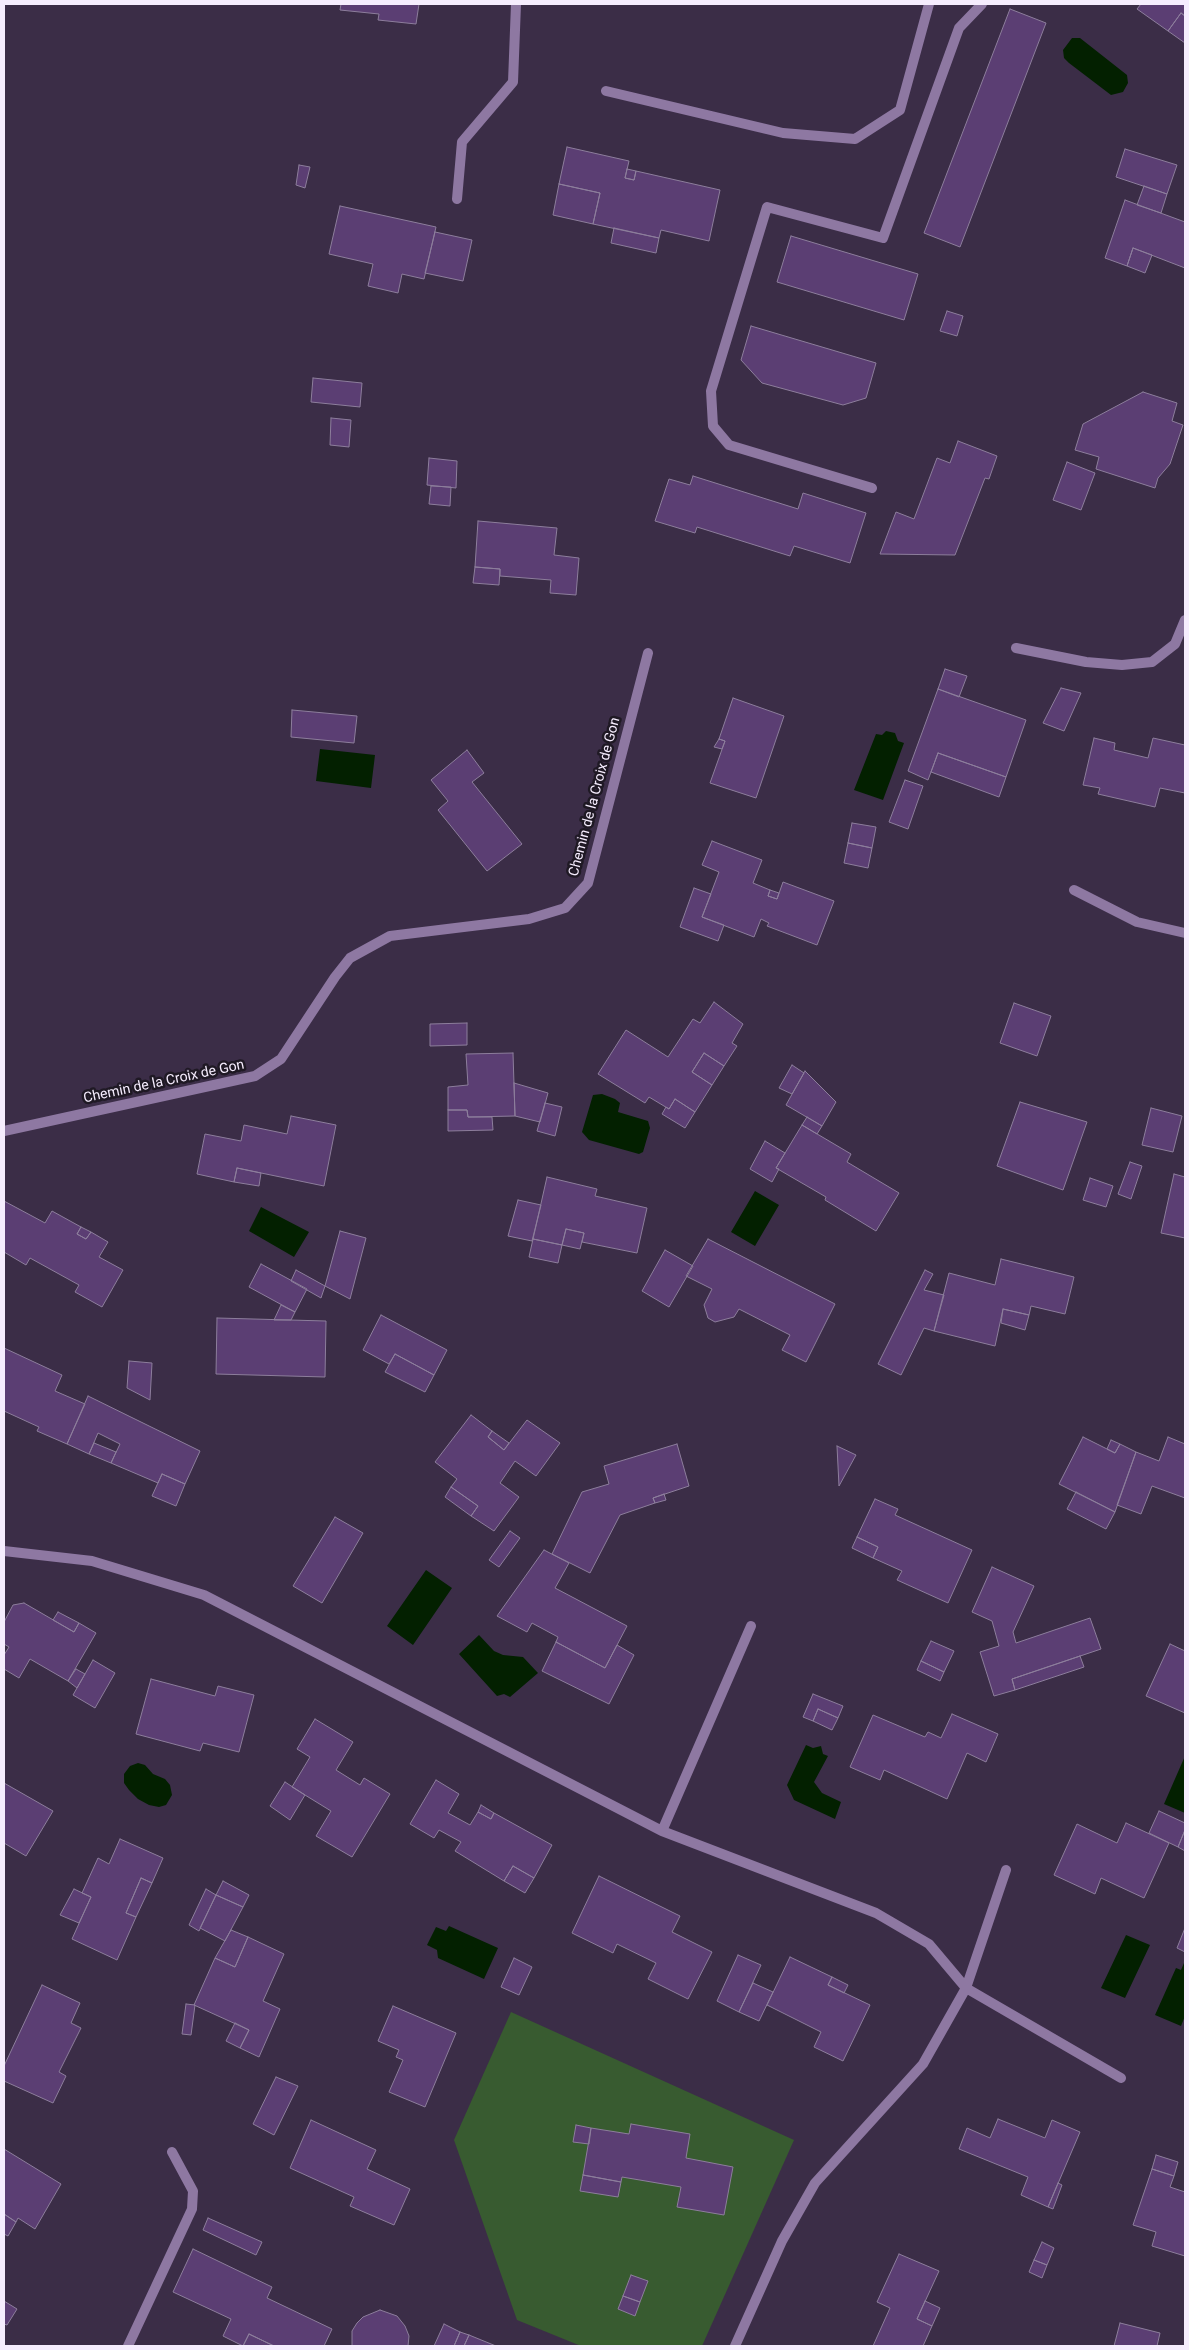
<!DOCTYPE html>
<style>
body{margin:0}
#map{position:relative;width:1189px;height:2350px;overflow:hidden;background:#3b2d47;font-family:Roboto,sans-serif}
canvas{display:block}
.frame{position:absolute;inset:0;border:5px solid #f6edfe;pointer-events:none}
</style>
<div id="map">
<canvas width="1189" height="2350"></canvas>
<div class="frame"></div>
</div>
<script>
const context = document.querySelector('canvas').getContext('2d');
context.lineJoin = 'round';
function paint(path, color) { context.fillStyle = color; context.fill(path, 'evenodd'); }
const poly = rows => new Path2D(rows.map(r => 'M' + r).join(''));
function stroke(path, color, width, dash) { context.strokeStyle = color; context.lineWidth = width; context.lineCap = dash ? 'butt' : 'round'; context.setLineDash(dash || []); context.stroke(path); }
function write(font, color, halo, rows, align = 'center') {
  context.font = font + ' Roboto,sans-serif'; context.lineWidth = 5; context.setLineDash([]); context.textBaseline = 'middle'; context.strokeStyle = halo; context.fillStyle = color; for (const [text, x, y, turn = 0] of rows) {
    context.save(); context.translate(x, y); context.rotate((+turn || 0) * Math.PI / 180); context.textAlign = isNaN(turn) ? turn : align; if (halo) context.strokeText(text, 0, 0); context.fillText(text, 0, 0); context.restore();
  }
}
const green = poly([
 [511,2012,794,2140,702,2346,581,2346,517,2320,454,2140]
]);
const water = poly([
 [1072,38,1080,38,1127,75,1128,83,1123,92,1111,95,1069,63,1064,58,1063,50],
 [886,731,895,733,898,741,904,743,883,800,854,790,876,734,882,735],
 [320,749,375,755,371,788,316,781],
 [602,1094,615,1099,620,1103,618,1112,648,1121,650,1128,643,1152,639,1154,589,1140,582,1132,593,1095],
 [755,1191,779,1205,755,1246,731,1232],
 [261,1207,309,1232,294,1257,249,1231],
 [426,1570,452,1588,413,1645,387,1626],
 [479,1635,494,1651,503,1655,523,1657,538,1673,510,1697,504,1694,497,1696,459,1654],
 [806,1745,813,1748,821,1746,823,1754,828,1756,814,1782,822,1793,841,1802,835,1819,794,1800,787,1785],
 [1185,1756,1185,1813,1164,1804],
 [138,1763,145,1765,153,1774,165,1779,170,1785,172,1795,166,1805,159,1807,149,1805,138,1799,129,1790,124,1783,124,1774,130,1766],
 [449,1926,498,1948,484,1979,438,1958,437,1950,427,1945,436,1927,446,1931],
 [1126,1935,1150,1945,1125,1998,1101,1988],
 [1184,1963,1185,2016,1181,2026,1155,2015,1176,1968,1181,1970]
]);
const building = poly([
 [341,4,419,4,416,24,378,20,379,14,340,10,341,4],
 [1141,4,1185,4,1185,16,1181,13,1168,31,1137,9,1141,4],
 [1010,9,1046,23,960,247,924,233,1010,9],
 [1181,13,1185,16,1185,43,1168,31,1181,13],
 [567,147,629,161,625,178,634,180,636,171,720,190,709,241,661,230,659,238,593,224,600,193,559,184,567,147],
 [1125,149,1177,165,1167,194,1116,177,1125,149],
 [299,165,310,167,305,188,296,185,299,165],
 [627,169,636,171,634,180,625,178,627,169],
 [559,184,600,193,593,224,553,215,559,184],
 [1144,186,1167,194,1161,213,1137,205,1144,186],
 [1125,200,1185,222,1185,268,1133,248,1127,266,1105,258,1125,200],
 [340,206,436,227,424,279,402,274,398,293,368,286,373,264,329,254,340,206],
 [614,228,659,238,656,253,611,243,614,228],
 [435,232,472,240,463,281,425,273,435,232],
 [791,236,918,274,904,320,777,282,791,236],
 [1133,248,1152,255,1145,273,1127,266,1133,248],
 [947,311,963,316,957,336,940,331,947,311],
 [751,326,876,363,866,398,843,405,762,383,741,360,751,326],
 [313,378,362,383,360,407,311,402,313,378],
 [1143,392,1177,403,1172,421,1183,425,1170,464,1158,478,1155,488,1096,469,1099,457,1075,450,1083,424,1143,392],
 [331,418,351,420,349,447,330,445,331,418],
 [958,441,997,456,989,479,985,478,955,555,880,554,896,512,914,519,937,458,950,463,958,441],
 [429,458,457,461,456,488,427,485,429,458],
 [1067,462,1095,473,1081,510,1053,500,1067,462],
 [693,476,798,509,803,493,866,513,850,563,794,546,790,556,697,527,695,533,655,521,669,479,690,485,693,476],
 [431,486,451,487,450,506,429,504,431,486],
 [478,521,557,528,554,555,579,558,576,595,550,593,551,580,500,576,500,569,475,567,478,521],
 [475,567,500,569,499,585,473,583,475,567],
 [945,669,967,676,959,697,938,689,945,669],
 [1061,688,1081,693,1064,731,1043,723,1061,688],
 [938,689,1026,720,1006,777,938,753,928,780,908,771,938,689],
 [733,698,784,716,756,798,710,783,725,741,719,739,733,698],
 [292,710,357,716,354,743,291,737,292,710],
 [1094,738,1115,743,1114,750,1148,758,1153,738,1185,745,1185,793,1160,788,1155,807,1098,794,1100,788,1083,785,1094,738],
 [719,739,725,741,722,749,714,747,719,739],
 [467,750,484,773,472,782,522,844,487,871,438,810,448,801,431,780,467,750],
 [938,753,1006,777,999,797,931,772,938,753],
 [905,780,923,786,908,829,889,822,905,780],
 [852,823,876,827,872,848,848,843,852,823],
 [712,841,762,860,753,883,770,890,768,896,777,899,783,882,834,901,817,945,767,926,769,923,761,919,754,937,702,917,719,872,702,865,712,841],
 [848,843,872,848,868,868,844,863,848,843],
 [694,888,711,894,702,917,724,925,718,941,680,927,694,888],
 [770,890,779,893,777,899,768,896,770,890],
 [714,1002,743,1024,732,1043,737,1046,724,1066,704,1053,692,1072,712,1085,695,1112,675,1099,669,1109,649,1097,645,1103,598,1074,626,1030,668,1057,693,1019,700,1023,714,1002],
 [1014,1003,1051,1016,1037,1056,1000,1043,1014,1003],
 [467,1023,467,1045,430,1046,430,1024,467,1023],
 [513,1053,515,1116,468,1117,467,1110,448,1110,448,1087,468,1085,466,1054,513,1053],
 [704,1053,724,1066,712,1085,692,1072,704,1053],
 [792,1065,804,1073,792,1094,779,1088,792,1065],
 [805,1071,836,1102,822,1126,786,1105,805,1071],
 [514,1083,548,1093,540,1122,515,1116,514,1083],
 [675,1099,695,1112,685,1128,662,1114,666,1107,669,1109,675,1099],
 [1020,1102,1087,1122,1063,1190,997,1166,1020,1102],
 [545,1103,562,1107,555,1136,537,1131,545,1103],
 [1151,1108,1182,1116,1173,1152,1142,1145,1151,1108],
 [448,1110,467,1110,468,1117,492,1117,493,1130,448,1131,448,1110],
 [291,1116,336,1125,324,1186,237,1168,234,1182,197,1174,205,1134,241,1141,244,1125,287,1134,291,1116],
 [807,1117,822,1126,817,1134,802,1125,807,1117],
 [802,1125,851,1154,847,1162,899,1193,876,1231,825,1200,826,1197,776,1168,802,1125],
 [765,1141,785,1153,776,1168,779,1169,772,1182,750,1169,765,1141],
 [1130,1162,1142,1166,1131,1199,1118,1194,1130,1162],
 [237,1168,261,1173,259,1186,234,1182,237,1168],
 [1174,1174,1185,1177,1185,1238,1161,1233,1174,1174],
 [547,1177,597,1189,595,1196,647,1208,637,1253,582,1242,584,1233,566,1229,562,1245,533,1239,547,1177],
 [1090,1178,1113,1186,1106,1207,1083,1200,1090,1178],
 [518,1200,541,1205,532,1241,508,1236,518,1200],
 [4,1201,45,1223,52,1211,81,1227,77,1234,86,1239,91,1232,108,1242,99,1257,123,1270,102,1307,75,1292,79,1285,30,1258,26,1265,4,1252,4,1201],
 [81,1227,91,1232,86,1239,77,1234,81,1227],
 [566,1229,584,1233,580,1249,562,1245,566,1229],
 [340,1231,366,1238,350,1299,325,1286,340,1231],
 [533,1239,562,1245,558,1263,529,1257,533,1239],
 [708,1239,835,1304,806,1362,782,1350,790,1335,739,1309,734,1317,715,1322,708,1318,704,1305,712,1289,686,1276,708,1239],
 [665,1250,693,1266,669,1307,642,1291,665,1250],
 [1001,1259,1074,1277,1065,1314,1031,1306,1029,1315,1003,1309,995,1346,934,1331,949,1273,995,1285,1001,1259],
 [261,1264,307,1289,295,1312,249,1287,261,1264],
 [296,1270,325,1286,321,1298,291,1281,296,1270],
 [925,1270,933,1274,924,1290,944,1295,934,1331,924,1328,901,1375,878,1364,925,1270],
 [281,1305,295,1312,291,1320,274,1320,281,1305],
 [1003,1309,1029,1315,1025,1330,1001,1323,1003,1309],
 [381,1315,447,1350,434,1375,395,1354,389,1364,363,1350,381,1315],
 [217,1318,326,1321,325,1377,216,1374,217,1318],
 [4,1348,62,1375,55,1391,85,1404,67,1444,37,1431,39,1427,4,1411,4,1348],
 [395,1354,434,1375,425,1392,385,1372,395,1354],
 [129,1361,152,1363,150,1400,127,1388,129,1361],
 [88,1396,200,1451,185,1484,162,1474,158,1483,111,1463,120,1444,98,1433,89,1454,67,1444,88,1396],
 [471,1415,492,1431,488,1437,504,1450,527,1420,560,1443,536,1476,515,1461,500,1483,519,1497,494,1531,471,1516,478,1506,451,1487,457,1479,435,1462,471,1415],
 [492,1431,509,1443,504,1450,488,1437,492,1431],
 [1083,1437,1115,1453,1120,1444,1136,1452,1115,1512,1059,1484,1083,1437],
 [1168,1437,1185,1444,1185,1498,1152,1486,1141,1514,1117,1505,1136,1452,1159,1461,1168,1437],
 [1111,1440,1120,1444,1115,1453,1107,1449,1111,1440],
 [94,1443,116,1452,111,1463,89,1454,94,1443],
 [677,1444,689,1486,653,1498,655,1503,620,1515,590,1573,552,1554,582,1492,609,1484,604,1466,677,1444],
 [837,1446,856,1455,839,1486,837,1446],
 [162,1474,185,1484,176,1506,152,1496,162,1474],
 [451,1487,478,1506,471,1516,445,1497,451,1487],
 [1076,1492,1115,1512,1106,1529,1067,1509,1076,1492],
 [664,1494,666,1500,655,1503,653,1498,664,1494],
 [875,1499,898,1509,895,1515,972,1550,948,1603,897,1580,902,1571,873,1558,878,1547,857,1537,875,1499],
 [335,1517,363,1533,322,1603,293,1586,335,1517],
 [510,1531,520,1538,499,1567,489,1560,510,1531],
 [857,1537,878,1547,873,1558,852,1548,857,1537],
 [544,1550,569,1563,555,1588,627,1626,605,1668,556,1642,558,1637,532,1623,527,1632,497,1616,544,1550],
 [992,1567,1034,1586,1013,1632,1016,1643,1090,1618,1101,1649,1012,1679,1015,1690,994,1696,980,1652,999,1646,992,1621,972,1612,992,1567],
 [24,1603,74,1632,79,1623,96,1633,68,1681,30,1659,19,1678,4,1669,4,1655,9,1647,4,1644,4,1622,13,1605,24,1603],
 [58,1612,79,1623,74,1632,53,1620,58,1612],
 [931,1641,954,1651,944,1672,921,1661,931,1641],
 [556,1642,605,1668,617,1645,634,1655,609,1704,542,1671,556,1642],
 [1170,1644,1185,1651,1185,1713,1146,1696,1170,1644],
 [1080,1656,1084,1667,1015,1690,1012,1679,1080,1656],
 [93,1660,115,1673,95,1708,73,1695,93,1660],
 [921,1661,944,1672,940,1681,917,1670,921,1661],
 [76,1669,85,1674,77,1688,68,1681,76,1669],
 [151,1679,215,1696,218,1686,254,1695,239,1752,203,1743,200,1751,136,1734,151,1679],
 [813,1694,843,1706,838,1718,818,1709,813,1721,803,1717,813,1694],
 [818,1709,838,1718,832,1730,813,1721,818,1709],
 [952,1714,998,1734,986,1762,967,1753,947,1799,884,1770,880,1780,850,1767,873,1715,925,1737,928,1732,941,1738,952,1714],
 [315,1719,353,1742,336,1770,360,1785,364,1778,390,1794,352,1857,316,1836,331,1811,292,1787,310,1757,297,1749,315,1719],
 [436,1780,459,1794,448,1813,470,1825,478,1812,491,1819,494,1813,552,1845,534,1878,513,1866,504,1881,455,1851,461,1842,439,1830,434,1838,410,1824,436,1780],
 [285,1782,305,1795,290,1820,270,1806,285,1782],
 [4,1783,53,1811,26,1856,4,1843,4,1783],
 [481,1805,494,1813,491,1819,478,1812,481,1805],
 [1159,1811,1185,1823,1185,1830,1178,1847,1149,1833,1159,1811],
 [1126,1823,1169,1843,1144,1898,1101,1878,1095,1894,1054,1875,1077,1824,1117,1843,1126,1823],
 [1185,1830,1185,1851,1178,1847,1185,1830],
 [120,1839,163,1858,152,1883,141,1878,126,1913,136,1917,117,1960,72,1939,91,1897,82,1893,98,1858,109,1864,120,1839],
 [513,1866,534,1878,525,1893,504,1881,513,1866],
 [599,1876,680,1916,672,1932,712,1952,688,1999,648,1979,656,1963,617,1944,613,1953,572,1933,599,1876],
 [141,1878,152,1883,136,1917,126,1913,141,1878],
 [223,1881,249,1895,243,1907,216,1895,223,1881],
 [74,1889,91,1897,79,1923,60,1915,74,1889],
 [206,1889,216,1895,199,1931,189,1925,206,1889],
 [216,1895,243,1907,225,1941,200,1928,216,1895],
 [1185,1928,1185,1952,1177,1948,1185,1928],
 [231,1930,248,1937,235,1967,215,1958,231,1930],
 [248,1937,284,1954,263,2001,280,2009,259,2057,240,2048,249,2030,194,2005,215,1958,235,1967,248,1937],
 [738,1955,761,1965,739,2012,717,2001,738,1955],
 [790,1957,832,1977,828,1985,870,2005,843,2061,814,2047,821,2032,767,2005,790,1957],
 [514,1958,532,1967,519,1995,501,1987,514,1958],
 [832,1977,848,1985,844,1993,828,1985,832,1977],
 [753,1983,773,1992,759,2021,739,2012,753,1983],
 [42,1985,80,2003,71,2023,81,2028,59,2072,66,2076,53,2103,4,2081,4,2066,42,1985],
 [186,2004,195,2005,191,2035,182,2034,186,2004],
 [393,2006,456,2033,425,2107,389,2092,403,2060,396,2057,399,2050,378,2041,393,2006],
 [235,2023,249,2030,240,2048,226,2041,235,2023],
 [276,2077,298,2086,274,2135,253,2124,276,2077],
 [998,2119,1045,2138,1052,2120,1080,2132,1048,2207,1021,2195,1028,2177,959,2149,967,2128,990,2138,998,2119],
 [311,2120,376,2150,367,2169,410,2189,394,2225,350,2206,354,2197,290,2168,311,2120],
 [631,2124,690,2134,686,2158,733,2167,724,2215,677,2207,681,2187,622,2177,621,2182,583,2175,591,2128,629,2134,631,2124],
 [576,2125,591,2128,589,2144,573,2142,576,2125],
 [4,2149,61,2184,35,2229,18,2218,16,2222,4,2214,4,2149],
 [1156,2155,1178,2162,1174,2176,1152,2169,1156,2155],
 [1152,2169,1174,2176,1170,2187,1185,2192,1185,2256,1152,2246,1156,2232,1133,2225,1152,2169],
 [583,2175,621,2182,618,2197,580,2191,583,2175],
 [1058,2183,1062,2185,1053,2209,1048,2207,1058,2183],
 [4,2214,16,2222,8,2236,4,2234,4,2214],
 [208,2218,262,2242,256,2255,203,2230,208,2218],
 [1042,2242,1054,2248,1047,2265,1034,2260,1042,2242],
 [193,2249,272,2287,267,2298,332,2329,324,2346,274,2346,249,2334,243,2346,223,2336,231,2319,173,2292,193,2249],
 [899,2254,939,2271,917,2319,932,2326,923,2346,873,2346,890,2308,877,2302,899,2254],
 [1034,2260,1047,2265,1042,2278,1029,2272,1034,2260],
 [631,2275,648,2281,640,2302,623,2296,631,2275],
 [623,2296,640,2302,635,2316,618,2309,623,2296],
 [4,2301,17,2309,7,2325,4,2324,4,2301],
 [925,2301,940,2308,932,2326,917,2319,925,2301],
 [380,2310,397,2316,405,2326,409,2336,408,2346,352,2346,352,2331,357,2323,363,2317,380,2310],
 [1120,2323,1160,2333,1157,2346,1114,2346,1120,2323],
 [444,2324,460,2332,454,2346,434,2346,444,2324],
 [460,2332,469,2335,464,2346,454,2346,460,2332],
 [249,2334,274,2346,243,2346,249,2334],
 [469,2335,496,2346,464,2346,469,2335]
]);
const lane = poly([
 [606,91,783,133,855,139,900,110,929,4],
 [457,199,462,142,513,82,516,4],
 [872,488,729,445,713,426,711,391,767,207,883,238,959,28,982,4],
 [1016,648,1086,662,1122,665,1152,662,1175,644,1185,620],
 [128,2346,192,2209,193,2191,172,2152]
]);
const street = poly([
 [1074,890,1137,922,1185,933],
 [4,1131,255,1076,281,1059,335,977,350,958,390,936,529,919,565,908,588,883,648,653],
 [4,1551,92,1561,204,1595,662,1831,876,1913,929,1944,966,1988,1121,2078],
 [662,1831,751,1626],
 [735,2346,782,2241,815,2183,923,2064,966,1988,1006,1870]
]);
const streetNames = [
 ["Chemin de la Croix de Gon",595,797,-75],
 ["Chemin de la Croix de Gon",164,1082,-12]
];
paint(green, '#385b30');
paint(water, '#032000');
paint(building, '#5b3e73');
stroke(building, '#8d7e9c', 1);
stroke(lane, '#8e78a2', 10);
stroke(street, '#8e78a2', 10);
write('14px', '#f6edfe', '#1f1924', streetNames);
</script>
